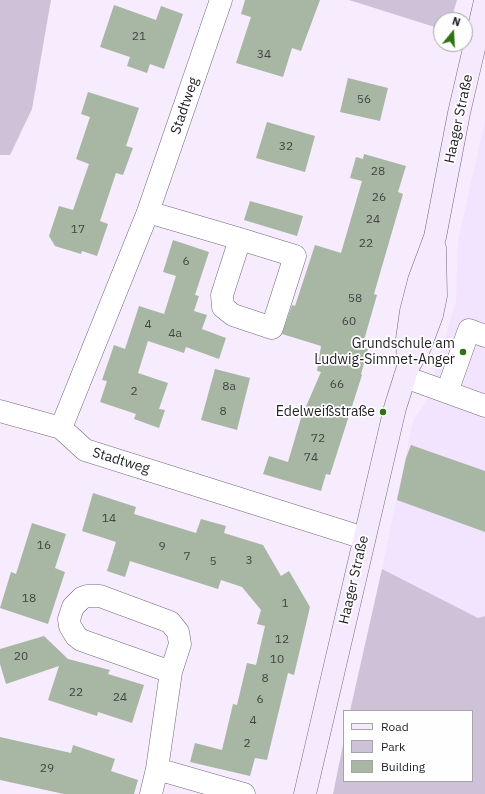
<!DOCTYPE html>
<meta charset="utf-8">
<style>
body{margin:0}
#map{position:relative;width:485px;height:794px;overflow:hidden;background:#f6ecfd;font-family:"IBM Plex Sans",sans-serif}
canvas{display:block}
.legend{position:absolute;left:343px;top:710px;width:130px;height:72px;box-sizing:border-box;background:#fefefe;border:1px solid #a6a4a7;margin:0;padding:5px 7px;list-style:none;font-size:12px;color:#211d24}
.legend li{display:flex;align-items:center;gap:8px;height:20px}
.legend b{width:20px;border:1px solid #a6a4a7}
.north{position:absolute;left:433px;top:12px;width:40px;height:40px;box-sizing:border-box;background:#fefefe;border:1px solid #a6a4a7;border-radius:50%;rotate:18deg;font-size:11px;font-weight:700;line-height:16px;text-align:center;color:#211d24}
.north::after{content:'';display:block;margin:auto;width:14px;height:18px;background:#2e7311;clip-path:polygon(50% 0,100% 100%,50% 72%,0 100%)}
</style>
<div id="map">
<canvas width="485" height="794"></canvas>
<ul class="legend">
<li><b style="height:5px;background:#f5e9fe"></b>Road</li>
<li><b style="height:11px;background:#cec2d8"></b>Park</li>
<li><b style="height:11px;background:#a8b6a4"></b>Building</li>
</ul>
<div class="north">N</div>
</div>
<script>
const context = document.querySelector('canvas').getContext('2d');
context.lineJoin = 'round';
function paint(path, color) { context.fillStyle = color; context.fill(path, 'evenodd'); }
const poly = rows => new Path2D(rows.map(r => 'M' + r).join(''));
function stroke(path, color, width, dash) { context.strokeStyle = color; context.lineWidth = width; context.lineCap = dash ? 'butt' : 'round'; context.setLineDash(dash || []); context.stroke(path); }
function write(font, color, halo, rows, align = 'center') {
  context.font = font + ' "IBM Plex Sans",sans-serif'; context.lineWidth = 3.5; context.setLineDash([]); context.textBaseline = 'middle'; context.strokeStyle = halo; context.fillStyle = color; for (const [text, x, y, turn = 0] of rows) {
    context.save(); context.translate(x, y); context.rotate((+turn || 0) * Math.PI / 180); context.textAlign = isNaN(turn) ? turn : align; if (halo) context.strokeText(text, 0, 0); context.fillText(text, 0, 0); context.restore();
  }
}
const built = poly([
 [485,120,485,623,382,569,413,421,426,402,456,301,458,241]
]);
const green = poly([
 [0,0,51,0,32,109,10,155,0,155],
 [349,0,457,0,451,20,441,20,441,29],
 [382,569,478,618,485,616,485,794,333,794,344,740,344,781,472,781,472,711,350,711]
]);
const building = poly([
 [245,0,320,0,301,51,292,48,283,77,236,63,251,17,241,14],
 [114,5,156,20,161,6,183,14,164,69,150,64,147,73,127,66,130,57,100,47],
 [348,78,388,88,380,121,340,112],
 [88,92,139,108,126,146,133,148,123,175,116,173,100,221,108,224,97,256,82,251,81,254,55,246,49,236,59,206,73,210,89,164,76,159,90,117,81,114],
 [267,122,315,136,305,172,256,158],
 [364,154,406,166,398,192,403,194,374,294,377,295,362,347,368,349,361,374,362,375,330,475,326,474,321,491,263,474,269,456,288,462,301,418,321,372,317,371,321,346,282,334,292,305,295,306,315,245,341,253,362,181,350,178,356,157,363,159],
 [250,201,303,216,297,236,244,220],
 [173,240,209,252,195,295,199,296,194,311,207,315,202,329,226,338,219,359,186,347,184,353,148,341,138,373,168,383,159,409,165,410,159,428,134,419,136,414,100,402,107,381,102,380,114,345,125,349,139,306,164,314,176,276,163,272],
 [215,369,250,378,237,430,201,420],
 [411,445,485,471,485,532,397,500,406,458],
 [93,493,136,507,134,514,196,533,201,519,226,526,224,533,263,545,281,576,289,571,310,607,294,675,288,673,267,760,255,758,250,776,190,762,195,743,222,750,233,704,237,705,247,663,256,665,265,626,257,624,261,610,242,587,221,580,218,589,130,561,125,577,107,571,116,542,82,531],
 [32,523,66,534,55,568,65,572,48,624,0,608,11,572,16,574],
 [44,636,68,659,110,670,108,674,144,685,132,723,98,712,97,716,48,700,59,666,6,684,0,664,0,649],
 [0,737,71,753,73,745,115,759,111,771,138,780,134,794,64,794,0,780]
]);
const street = poly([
 [148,212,240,239,295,256,272,328,233,315,223,307,222,295,240,239],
 [405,377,485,406],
 [447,392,469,330,485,336],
 [0,411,61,428],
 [61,428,148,212,221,0],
 [61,428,85,450,364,538],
 [157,769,171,672,81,640,76,636,70,626,69,619,73,607,82,598,87,596,100,596,170,622,178,632,180,644,171,672],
 [151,794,157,769,244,794]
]);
const secondary = poly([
 [408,367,420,347,432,315,436,296,435,248],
 [305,794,395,408,408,367,407,339,411,311,419,280,435,237,459,113,485,1]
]);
const markers = [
 [463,352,4,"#2e7311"],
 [383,412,4,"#2e7311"]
];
const numberNames = [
 ["21",139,37],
 ["34",264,55],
 ["56",364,100],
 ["32",286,147],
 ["28",378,172],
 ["26",379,198],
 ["24",373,220],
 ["17",78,230],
 ["22",366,244],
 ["6",186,262],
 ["58",355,299],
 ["60",349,322],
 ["4",148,325],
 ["4a",175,334],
 ["66",337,385],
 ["8a",229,387],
 ["2",134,392],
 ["8",223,412],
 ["72",318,439],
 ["74",311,458],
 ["14",109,519],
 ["16",44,546],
 ["9",162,547],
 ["7",187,557],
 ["3",249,561],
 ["5",213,562],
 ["18",29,599],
 ["1",285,604],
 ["12",282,640],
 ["20",21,657],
 ["10",277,660],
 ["8",265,679],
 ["22",76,693],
 ["24",120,698],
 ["6",260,700],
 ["4",253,721],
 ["2",247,744],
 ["29",47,769]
];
const streetNames = [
 ["Stadtweg",185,106,-71],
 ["Haager Straße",459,119,-78],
 ["Stadtweg",121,461,17],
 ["Haager Straße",354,580,-77]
];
const poiNames = [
 ["Grundschule am",455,344],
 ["Ludwig-Simmet-Anger",455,360],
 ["Edelweißstraße",375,412]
];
paint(built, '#f2e3fe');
paint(green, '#cec2d8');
paint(building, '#a8b6a4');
stroke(street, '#73697b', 23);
stroke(secondary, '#73697b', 23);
stroke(street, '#fff', 22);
stroke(secondary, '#f5e9fe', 22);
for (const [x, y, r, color] of markers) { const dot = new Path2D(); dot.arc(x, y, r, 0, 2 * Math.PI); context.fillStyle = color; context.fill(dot); stroke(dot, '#fefefe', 1.5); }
write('12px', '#434344', null, numberNames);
write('14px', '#211d24', '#fefefe', streetNames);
write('14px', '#211d24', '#fefefe', poiNames, 'right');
</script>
